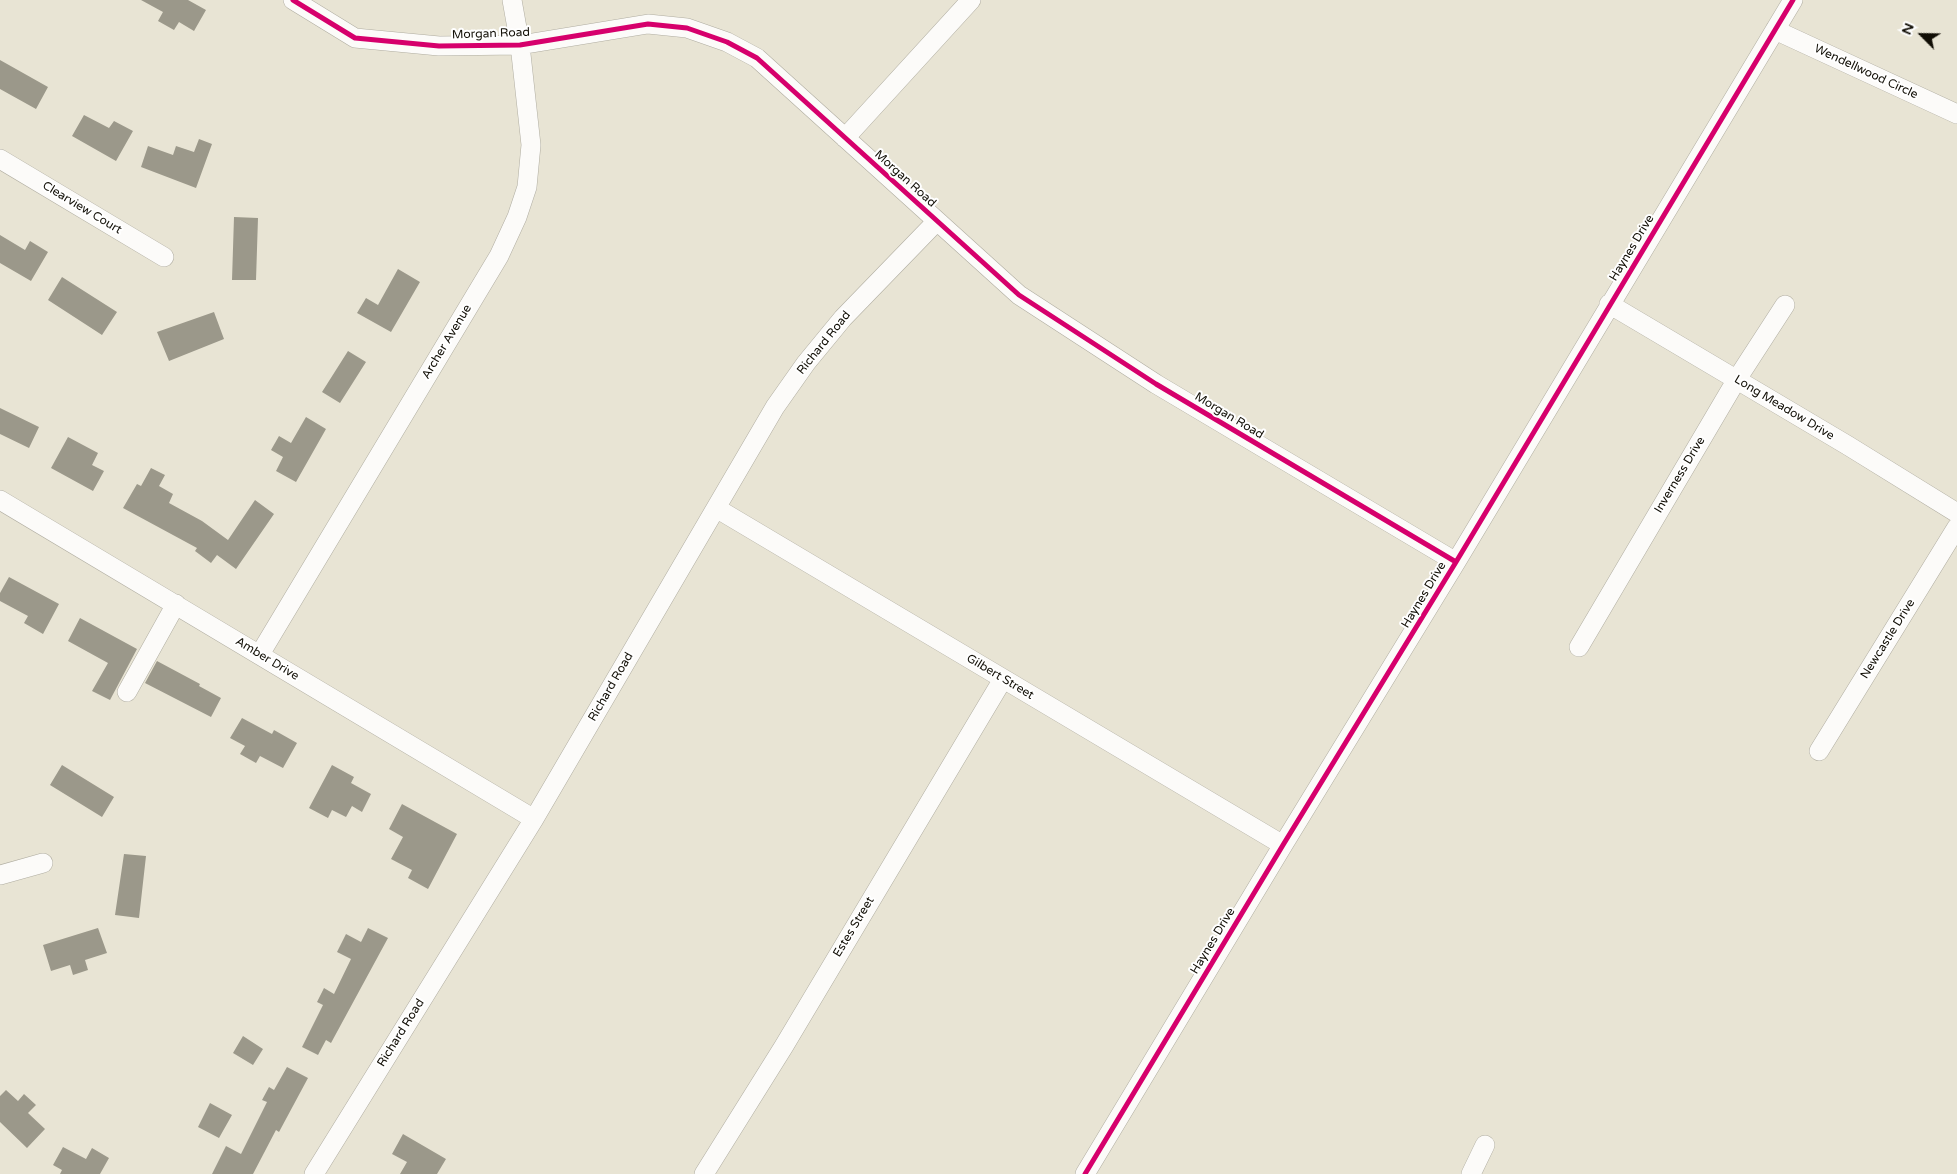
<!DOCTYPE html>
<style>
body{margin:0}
#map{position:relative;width:1957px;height:1174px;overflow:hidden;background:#e8e4d4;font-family:"Varela Round",sans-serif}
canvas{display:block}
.north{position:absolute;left:1897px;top:10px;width:50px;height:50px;-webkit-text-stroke:4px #fff;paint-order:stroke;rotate:293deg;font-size:14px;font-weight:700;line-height:20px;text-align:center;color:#110e05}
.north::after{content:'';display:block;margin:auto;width:18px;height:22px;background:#110e05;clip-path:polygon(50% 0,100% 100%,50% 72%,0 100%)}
</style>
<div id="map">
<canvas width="1957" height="1174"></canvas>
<div class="north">N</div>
</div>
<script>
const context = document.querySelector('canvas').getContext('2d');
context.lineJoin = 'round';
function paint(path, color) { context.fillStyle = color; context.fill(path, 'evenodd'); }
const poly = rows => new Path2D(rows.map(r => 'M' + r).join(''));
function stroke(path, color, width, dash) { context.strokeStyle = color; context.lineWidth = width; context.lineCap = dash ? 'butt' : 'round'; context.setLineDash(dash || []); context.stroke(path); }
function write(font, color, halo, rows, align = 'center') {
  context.font = font + ' "Varela Round",sans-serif'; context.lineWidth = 4; context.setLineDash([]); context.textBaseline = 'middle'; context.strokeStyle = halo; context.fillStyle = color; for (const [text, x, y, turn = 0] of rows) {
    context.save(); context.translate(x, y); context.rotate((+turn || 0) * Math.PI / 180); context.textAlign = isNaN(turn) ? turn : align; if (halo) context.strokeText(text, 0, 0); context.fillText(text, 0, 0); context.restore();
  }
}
const building = poly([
 [141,0,188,0,206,10,194,31,179,22,174,30,158,21,163,12],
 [0,60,48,87,36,109,0,89],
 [84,115,109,128,114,121,133,131,116,161,72,136],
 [199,139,212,144,196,188,141,167,148,146,173,155,176,146,194,152],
 [234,217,258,218,256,280,232,280],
 [0,235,25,250,30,241,48,252,31,281,0,263],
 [398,269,420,282,391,332,357,313,366,298,378,305],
 [62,277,117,312,102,335,48,300],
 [214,312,224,339,169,361,157,332],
 [348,351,366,362,340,403,322,392],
 [0,408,39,427,29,448,0,434],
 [306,417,326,429,296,482,276,471,283,457,271,450,279,436,291,443],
 [68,437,98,453,92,465,104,471,93,491,51,468],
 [151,468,165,475,159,486,173,494,169,503,202,521,228,540,255,500,274,514,236,569,217,555,211,563,195,551,197,548,123,508,137,484,141,486],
 [9,577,59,604,43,634,24,623,28,616,0,601,0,593],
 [80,618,137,649,110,700,92,691,108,663,68,641],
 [157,661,200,684,199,686,221,698,211,717,145,683],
 [242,718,272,734,274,730,297,743,283,768,260,756,256,763,240,754,245,746,230,738],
 [62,765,114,797,102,817,50,785],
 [332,765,354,777,351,783,371,794,362,812,352,806,346,817,332,810,328,818,309,808],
 [402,804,457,834,428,889,408,878,412,870,391,859,403,837,389,829],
 [124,854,146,856,139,918,115,915],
 [98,928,107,953,85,960,88,970,73,975,70,965,51,971,43,945],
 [368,928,388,938,331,1043,326,1040,318,1055,302,1047,323,1005,317,1002,324,988,334,994,351,959,337,952,346,934,361,942],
 [243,1036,263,1049,253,1065,233,1053],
 [287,1067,308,1078,279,1132,276,1130,253,1174,212,1174,226,1146,241,1154,267,1102,262,1100,269,1087,274,1090],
 [6,1090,18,1101,24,1094,36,1105,28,1113,45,1129,27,1148,0,1122,0,1096],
 [210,1103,232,1115,219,1138,198,1127],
 [403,1134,446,1159,437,1174,400,1174,407,1162,392,1154],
 [63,1147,86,1159,92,1148,109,1158,100,1174,60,1174,62,1170,53,1165]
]);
const minor = poly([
 [293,0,355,38,439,46,520,45,648,24,687,28,727,42,757,58,1019,295,1156,384,1456,562],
 [1775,30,1957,114],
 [845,138,971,0],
 [0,159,164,257],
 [1609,304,1847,445,1957,513],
 [0,500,534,819],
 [716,508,1283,845],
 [1579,647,1737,379,1785,305],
 [260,654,499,256,517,217,527,187,531,145,520,45,512,0],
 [127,692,176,604],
 [1819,751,1957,527],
 [0,875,43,863],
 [314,1174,534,819,775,407,806,363,843,318,936,222],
 [704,1174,784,1046,1003,679],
 [1085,1174,1283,845,1456,562,1793,0],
 [1471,1174,1485,1145]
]);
const cycleway = poly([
 [293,0,355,38,439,46,520,45,648,24,687,28,727,42,757,58,1019,295,1156,384,1456,562],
 [1085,1174,1283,845,1456,562,1793,0]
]);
const streetNames = [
 ["Morgan Road",491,34,-2],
 ["Wendellwood Circle",1866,72,25],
 ["Morgan Road",905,179,42],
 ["Clearview Court",82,208,31],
 ["Haynes Drive",1632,248,-59],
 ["Archer Avenue",447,342,-59],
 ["Richard Road",824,343,-51],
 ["Long Meadow Drive",1784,408,31],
 ["Morgan Road",1229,416,31],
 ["Inverness Drive",1680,475,-59],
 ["Haynes Drive",1424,595,-59],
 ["Newcastle Drive",1888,639,-58],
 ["Amber Drive",267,659,31],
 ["Gilbert Street",1000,677,31],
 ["Richard Road",611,687,-60],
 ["Estes Street",854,927,-59],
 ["Haynes Drive",1213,941,-59],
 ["Richard Road",401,1033,-58]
];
paint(building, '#9b988a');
stroke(minor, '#afaca0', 20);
stroke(minor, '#fcfbf9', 19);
stroke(cycleway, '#d6006c', 5);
write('12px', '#110e05', '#fff', streetNames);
</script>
